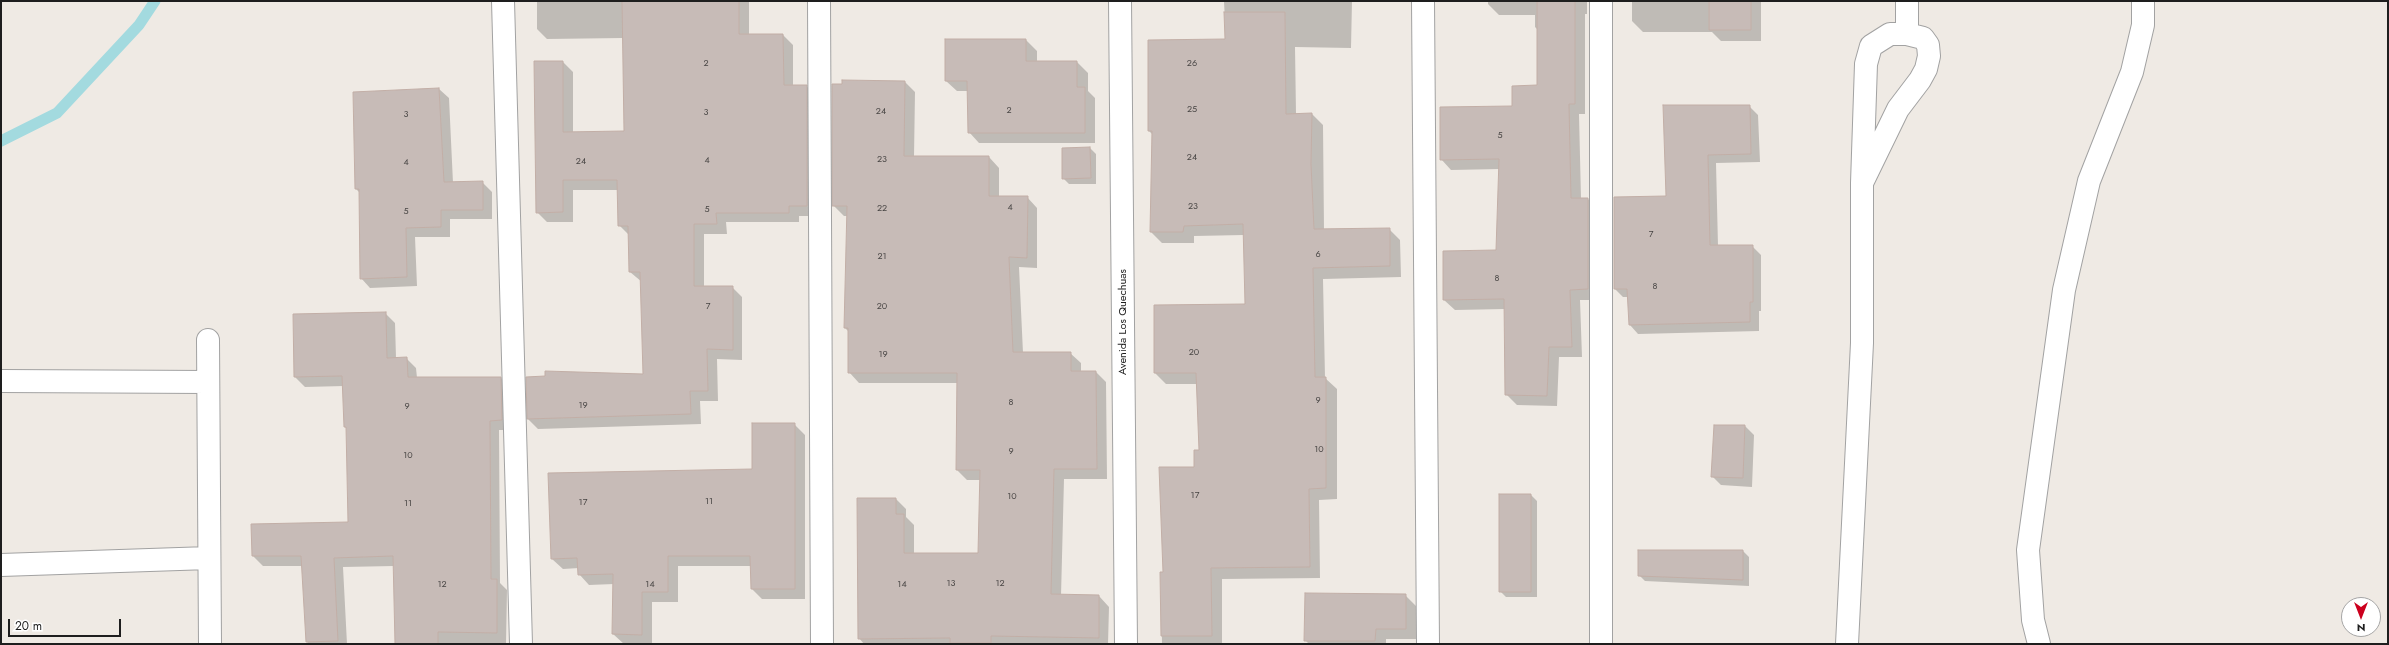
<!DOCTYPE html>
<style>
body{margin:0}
#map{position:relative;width:2389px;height:645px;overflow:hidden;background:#efeae4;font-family:Jost,sans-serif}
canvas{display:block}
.frame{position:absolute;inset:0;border:2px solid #1e1e1e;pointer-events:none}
.north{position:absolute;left:2341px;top:597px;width:40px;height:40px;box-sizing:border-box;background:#fff;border:1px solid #a5a5a5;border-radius:50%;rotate:180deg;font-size:11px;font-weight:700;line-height:16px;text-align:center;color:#1e1e1e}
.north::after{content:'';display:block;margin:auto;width:14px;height:18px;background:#cc001e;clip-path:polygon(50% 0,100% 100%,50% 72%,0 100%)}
.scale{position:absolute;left:8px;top:619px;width:113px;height:18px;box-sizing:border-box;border:2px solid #1e1e1e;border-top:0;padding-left:5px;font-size:12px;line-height:14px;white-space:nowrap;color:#1e1e1e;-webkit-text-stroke:3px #fff;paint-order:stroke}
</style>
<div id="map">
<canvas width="2389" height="645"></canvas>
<div class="frame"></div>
<div class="north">N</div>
<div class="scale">20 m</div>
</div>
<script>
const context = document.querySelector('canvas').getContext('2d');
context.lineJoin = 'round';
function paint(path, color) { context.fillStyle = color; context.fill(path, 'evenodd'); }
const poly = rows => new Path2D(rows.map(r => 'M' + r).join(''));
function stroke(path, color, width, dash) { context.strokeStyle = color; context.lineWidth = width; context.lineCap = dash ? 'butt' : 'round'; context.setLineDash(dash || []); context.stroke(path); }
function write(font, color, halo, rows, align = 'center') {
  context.font = font + ' Jost,sans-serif'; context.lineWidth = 3; context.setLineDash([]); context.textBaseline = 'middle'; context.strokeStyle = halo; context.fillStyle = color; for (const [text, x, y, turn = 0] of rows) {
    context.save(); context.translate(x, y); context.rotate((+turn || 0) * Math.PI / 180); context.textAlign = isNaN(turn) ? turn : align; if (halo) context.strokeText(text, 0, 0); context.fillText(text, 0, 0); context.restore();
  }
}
const shadow = poly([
 [537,1,749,1,749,35,783,35,793,45,793,86,806,86,817,96,817,216,799,216,799,222,726,222,727,234,704,234,704,287,732,287,742,297,742,360,717,359,718,401,700,401,701,424,538,429,528,419,644,375,642,282,630,272,629,235,619,225,618,190,573,190,573,222,547,222,537,212,563,62,573,72,573,133,625,132,623,38,547,39,537,29],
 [1245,1,1352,1,1351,48,1295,47,1296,114,1312,114,1323,125,1324,230,1389,229,1400,240,1401,277,1323,279,1325,378,1337,389,1337,499,1319,500,1320,578,1222,579,1222,644,1162,644,1161,573,1164,573,1200,451,1197,384,1166,384,1155,373,1246,305,1244,235,1194,236,1194,243,1162,243,1151,232,1153,135,1149,131,1149,41,1226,40,1224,2],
 [1488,1,1587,1,1587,14,1585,14,1585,114,1579,114,1581,199,1588,199,1599,209,1599,300,1580,300,1582,357,1559,357,1557,406,1517,405,1506,394,1505,309,1455,310,1444,300,1444,252,1497,251,1500,169,1451,170,1441,159,1513,107,1538,86,1538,30,1535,27,1535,15,1499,15,1488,4],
 [1632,1,1761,1,1761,41,1721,41,1712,32,1643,32,1632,21],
 [1026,40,1037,51,1037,62,1077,62,1088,73,1088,91,1095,98,1095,143,979,143,969,132,968,91,957,91,946,81],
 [905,82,915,92,914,157,989,157,999,168,999,197,1027,197,1037,208,1037,268,1019,267,1023,353,1070,353,1081,363,1081,372,1096,372,1106,382,1107,479,1064,479,1061,596,1099,596,1109,607,1108,644,864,644,859,638,896,499,906,509,906,517,914,525,914,554,979,554,981,480,967,480,957,470,958,383,859,383,849,372,849,332,845,328,848,216,844,216,833,205],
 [439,89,449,98,453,183,482,182,492,192,492,219,450,219,450,237,415,237,417,286,370,288,361,278,360,193,356,189,354,93],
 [1749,106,1758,115,1760,162,1716,163,1718,246,1752,246,1761,255,1761,311,1759,311,1759,331,1638,334,1630,325,1629,297,1623,297,1614,288,1667,197],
 [1090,148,1096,154,1096,184,1069,184,1063,178],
 [385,313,395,323,396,358,406,358,416,368,417,378,501,378,511,388,512,430,499,430,500,583,507,590,506,643,396,644,394,566,343,567,347,644,309,644,307,642,303,566,263,566,253,556,349,523,347,429,345,427,344,386,305,387,295,377],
 [794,424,805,435,805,599,762,599,752,589,751,566,678,566,678,602,652,602,652,644,624,644,613,634,614,584,589,585,579,574,579,568,563,569,552,559,753,470],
 [1745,426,1754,435,1752,487,1721,485,1712,476],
 [1531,495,1537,501,1537,597,1506,597,1500,591],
 [1743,551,1749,557,1749,586,1645,581,1639,575],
 [1405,595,1416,606,1416,639,1386,639,1386,644,1309,644,1305,640]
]);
const stream = poly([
 [1,141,57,113,139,25,155,1]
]);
const building = poly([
 [622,1,739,1,739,34,783,34,784,85,807,85,807,206,789,206,789,213,716,213,717,224,694,224,694,286,733,286,733,350,707,349,708,391,690,391,691,414,527,419,526,377,545,376,545,371,643,374,640,272,629,272,628,226,618,226,617,180,563,180,563,212,536,213,534,61,563,61,563,132,624,131,622,1],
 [1537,1,1575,1,1575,104,1569,104,1571,198,1588,198,1588,289,1570,290,1572,347,1549,347,1547,396,1505,395,1504,299,1443,300,1443,251,1496,250,1499,159,1440,160,1440,107,1512,106,1512,86,1537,85,1537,1],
 [1709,1,1751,1,1751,30,1709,30,1709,1],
 [1224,12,1285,12,1286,114,1312,113,1311,164,1314,229,1390,228,1390,266,1313,268,1315,377,1326,377,1326,488,1309,489,1310,567,1211,568,1212,636,1161,636,1160,572,1163,572,1159,467,1194,467,1194,450,1199,450,1196,373,1154,373,1154,305,1245,304,1243,224,1184,226,1183,232,1150,232,1152,131,1148,131,1148,40,1225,39,1224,12],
 [945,39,1026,39,1026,61,1077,61,1077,87,1085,87,1085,133,968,133,967,81,945,81,945,39],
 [842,80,905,81,904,156,989,156,989,196,1028,196,1027,258,1009,257,1013,352,1071,352,1071,371,1096,371,1097,469,1054,469,1051,594,1099,595,1099,638,991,636,991,643,950,643,950,638,858,639,857,498,896,498,896,514,904,514,904,553,978,553,980,470,956,470,957,373,848,373,848,328,844,328,847,206,832,206,832,84,842,84,842,80],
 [439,88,444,182,483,181,483,210,441,210,441,227,406,228,407,277,360,279,359,189,355,189,353,92,439,88],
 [1663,105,1750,105,1751,154,1708,155,1710,245,1753,245,1753,302,1750,302,1750,322,1629,325,1627,289,1614,289,1614,197,1666,196,1663,105],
 [1090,147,1091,178,1062,179,1062,148,1090,147],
 [386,312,387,358,407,357,408,377,501,377,502,420,490,421,491,579,497,579,497,633,438,632,438,644,395,644,393,556,334,558,338,641,306,642,301,556,252,556,251,524,348,522,346,427,344,427,342,376,294,377,293,314,386,312],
 [752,423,795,423,795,589,751,589,750,556,668,556,668,592,642,592,642,635,612,634,613,574,578,575,577,558,551,559,548,473,752,469,752,423],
 [1714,425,1745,425,1743,478,1711,477,1714,425],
 [1499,494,1531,494,1531,592,1499,592,1499,494],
 [1638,550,1743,550,1743,580,1638,576,1638,550],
 [1305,593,1406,594,1406,629,1376,629,1375,641,1304,641,1305,593]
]);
const street = poly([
 [503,1,521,644],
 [819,1,822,644],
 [1120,1,1126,644],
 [1423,1,1428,644],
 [1601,1,1601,644],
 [1907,34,1907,1],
 [208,340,210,644],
 [1,381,208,382],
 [1,565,209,558],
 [1847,644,1862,343,1862,183,1866,64,1871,46,1890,34,1907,34,1923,38,1928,45,1929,56,1926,69,1920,80,1898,109,1862,183],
 [2039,644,2033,620,2028,550,2064,290,2089,181,2132,72,2143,25,2143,1]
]);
const numberNames = [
 ["2",706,64],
 ["26",1192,64],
 ["25",1192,110],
 ["2",1009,111],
 ["24",881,112],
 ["3",706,113],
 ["3",406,115],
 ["5",1500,136],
 ["24",1192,158],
 ["23",882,160],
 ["4",707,161],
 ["24",581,162],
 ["4",406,163],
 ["23",1193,207],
 ["4",1010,208],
 ["22",882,209],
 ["5",707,210],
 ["5",406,212],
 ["7",1651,235],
 ["6",1318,255],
 ["21",882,257],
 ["8",1497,279],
 ["8",1655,287],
 ["7",708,307],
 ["20",882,307],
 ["20",1194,353],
 ["19",883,355],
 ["9",1318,401],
 ["8",1011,403],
 ["19",583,406],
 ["9",407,407],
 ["10",1319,450],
 ["9",1011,452],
 ["10",408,456],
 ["17",1195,496],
 ["10",1012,497],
 ["11",709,502],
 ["17",583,503],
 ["11",408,504],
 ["13",951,584],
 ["12",1000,584],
 ["12",442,585],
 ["14",650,585],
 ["14",902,585]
];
const streetNames = [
 ["Avenida Los Quechuas",1123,322,-90]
];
paint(shadow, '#0003');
stroke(stream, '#a3dadf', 11);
paint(building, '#c7bbb7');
stroke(building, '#c2aea6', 1);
stroke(street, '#a2a2a2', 24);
stroke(street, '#fff', 22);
write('9px', '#484544', null, numberNames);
write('11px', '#1e1e1e', '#fff', streetNames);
</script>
